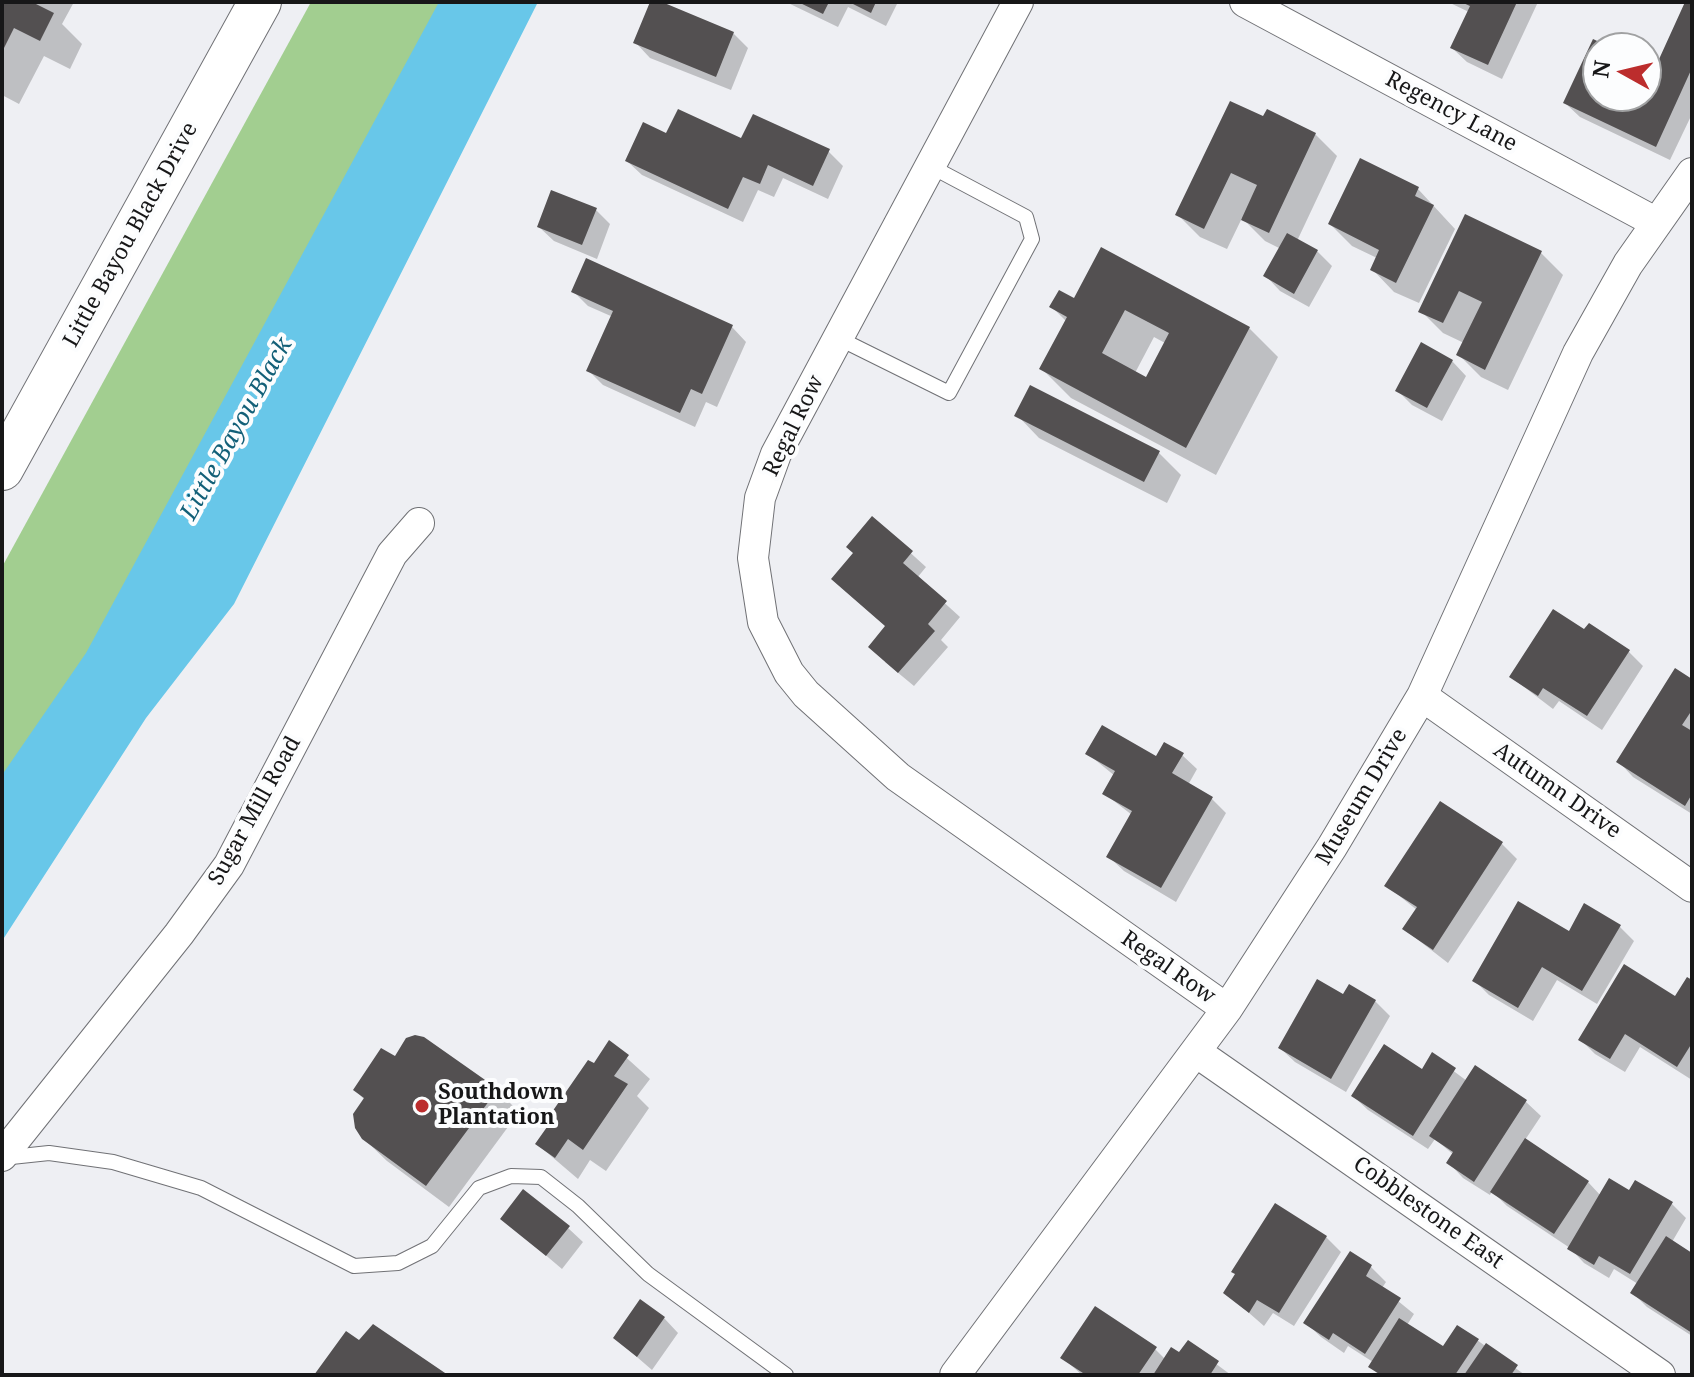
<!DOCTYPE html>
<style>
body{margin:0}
#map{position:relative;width:1694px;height:1377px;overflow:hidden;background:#eeeff3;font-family:"Noto Serif",serif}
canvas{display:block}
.frame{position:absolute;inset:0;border:4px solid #171718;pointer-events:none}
.north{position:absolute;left:1582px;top:32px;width:80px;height:80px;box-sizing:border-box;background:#fcfdfe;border:2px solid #a0a1a2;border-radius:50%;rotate:278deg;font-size:22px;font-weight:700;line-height:32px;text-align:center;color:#171718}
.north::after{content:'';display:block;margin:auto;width:28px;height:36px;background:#bc2d2d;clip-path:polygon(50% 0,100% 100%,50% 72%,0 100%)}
</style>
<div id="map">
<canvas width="1694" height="1377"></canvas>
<div class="frame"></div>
<div class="north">N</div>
</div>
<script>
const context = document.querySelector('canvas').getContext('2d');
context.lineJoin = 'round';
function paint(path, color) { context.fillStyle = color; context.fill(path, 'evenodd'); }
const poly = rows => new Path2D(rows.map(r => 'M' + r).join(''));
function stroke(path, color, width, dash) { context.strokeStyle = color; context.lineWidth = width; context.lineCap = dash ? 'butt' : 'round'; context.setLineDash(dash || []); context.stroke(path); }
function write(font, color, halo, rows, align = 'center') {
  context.font = font + ' "Noto Serif",serif'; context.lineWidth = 8; context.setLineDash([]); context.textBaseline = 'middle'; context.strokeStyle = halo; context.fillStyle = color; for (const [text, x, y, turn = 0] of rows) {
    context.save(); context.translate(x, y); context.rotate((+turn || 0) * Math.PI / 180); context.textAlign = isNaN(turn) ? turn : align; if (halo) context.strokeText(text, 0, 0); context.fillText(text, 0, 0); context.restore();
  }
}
const green = poly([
 [311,2,460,2,231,417,2,794,2,567]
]);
const water = poly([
 [439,2,538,2,234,604,146,718,2,941,2,775,86,653]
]);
const shadow = poly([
 [2,2,74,2,62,24,82,44,70,69,44,56,19,104,2,95],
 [652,2,733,33,748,48,731,90,650,58,636,43],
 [786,2,898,2,886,26,848,7,838,27],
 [1448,2,1538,2,1502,79,1467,62,1452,48,1469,12],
 [1687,2,1692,2,1692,114,1670,160,1580,117,1565,103,1594,42,1607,48,1598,48,1598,96,1646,96,1646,66,1656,71],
 [1264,119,1315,134,1337,156,1297,241,1317,251,1332,266,1309,307,1280,291,1266,276,1281,249,1265,241,1242,218,1227,249,1200,237,1178,215],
 [667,136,828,151,843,166,828,199,783,178,774,197,758,190,743,222,642,175,627,161],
 [1418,189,1455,229,1419,303,1394,292,1372,269,1377,258,1352,246,1330,224],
 [596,210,610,224,597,259,554,241,539,227],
 [1466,217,1541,253,1563,275,1508,390,1481,377,1459,355,1464,343,1443,333,1421,311],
 [573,291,732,327,746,342,717,407,706,402,695,427,603,385,588,370,613,317,588,306],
 [1075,300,1249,328,1278,357,1216,475,1071,398,1042,369,1067,322,1052,307],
 [1154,337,1165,343,1146,379,1135,373],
 [1452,361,1466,376,1442,421,1412,405,1398,391],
 [1030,388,1159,453,1181,475,1167,503,1039,438,1017,415],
 [872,518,926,567,917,578,960,617,941,640,948,647,914,686,885,662,887,627,855,553],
 [1585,632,1629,652,1643,666,1602,730,1559,701,1553,709,1511,677],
 [1692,681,1692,814,1633,777,1619,762],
 [1088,754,1157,759,1182,755,1197,769,1188,785,1212,799,1226,813,1176,902,1124,871,1109,857,1132,815,1105,794,1115,776],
 [1441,803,1502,844,1517,859,1448,963,1404,929,1417,910,1387,886],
 [1620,927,1634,941,1597,1004,1557,980,1533,1021,1489,995,1474,980,1569,933],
 [1692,982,1692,1080,1640,1047,1625,1072,1595,1054,1580,1039,1676,998],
 [1344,997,1375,1001,1390,1016,1346,1092,1295,1062,1280,1048],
 [610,1043,650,1079,637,1096,649,1108,606,1171,590,1160,578,1179,537,1144],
 [1432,1055,1467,1081,1475,1068,1526,1102,1541,1116,1525,1140,1588,1182,1601,1196,1630,1193,1671,1203,1686,1218,1672,1242,1692,1255,1692,1336,1647,1307,1633,1293,1638,1284,1614,1269,1609,1278,1584,1263,1570,1248,1507,1206,1492,1191,1490,1195,1463,1178,1449,1163,1454,1155,1435,1139,1428,1149,1368,1110,1353,1096,1422,1071],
 [395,1059,497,1090,519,1112,449,1207,387,1161,363,1138,365,1100,355,1090],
 [503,1219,568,1228,583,1242,562,1269],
 [1326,1237,1341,1252,1294,1326,1273,1313,1264,1326,1225,1292],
 [1350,1254,1371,1267,1386,1282,1382,1288,1414,1314,1407,1325,1444,1349,1477,1340,1525,1375,1379,1375,1370,1366,1373,1362,1348,1346,1344,1353,1321,1337,1306,1323],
 [664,1318,678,1333,652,1370,615,1338],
 [1188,1343,1231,1375,1082,1375,1063,1358,1155,1349,1165,1359,1180,1355]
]);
const building = poly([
 [2,2,32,2,54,13,40,41,14,28,2,52],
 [650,2,662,2,734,32,716,77,633,43],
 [798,2,829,2,823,14],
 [849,2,876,2,871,13],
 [1461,2,1517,2,1488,65,1450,48,1470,6],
 [1685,2,1692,2,1692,68,1656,147,1563,103,1593,39,1612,48,1598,48,1598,96,1646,96,1646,64,1655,68],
 [1230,101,1263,116,1267,109,1316,133,1269,233,1241,220,1257,185,1231,173,1204,229,1175,215],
 [678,109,741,138,753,114,830,149,813,186,768,165,760,184,743,177,728,209,625,161,643,122,666,133],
 [1360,158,1419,187,1415,196,1434,205,1396,283,1370,270,1379,250,1328,224],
 [551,190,597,208,582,245,537,227],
 [1465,214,1542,251,1485,370,1456,355,1482,302,1459,291,1443,323,1418,312],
 [1287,233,1318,250,1294,294,1263,276],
 [1101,247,1250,327,1186,448,1039,369,1067,317,1049,307,1059,290,1074,298],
 [1125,310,1169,333,1146,377,1102,353],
 [586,258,733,325,702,394,691,389,680,413,586,371,613,311,571,292],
 [1421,342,1453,360,1427,408,1395,391],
 [1030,385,1160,451,1144,482,1014,416],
 [872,516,913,551,903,563,947,601,928,624,935,631,898,673,868,647,885,626,831,579,853,553,846,547],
 [1553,609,1584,629,1589,623,1630,650,1587,716,1543,688,1538,696,1509,677],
 [1675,668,1692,679,1692,710,1682,725,1692,731,1692,794,1685,806,1616,762],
 [1102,725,1156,756,1164,742,1184,753,1172,773,1213,797,1161,888,1106,857,1132,811,1102,794,1115,771,1085,754],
 [1440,801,1503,842,1433,950,1402,929,1417,907,1384,886],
 [1518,901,1569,931,1584,903,1621,925,1582,991,1542,967,1518,1008,1472,981],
 [1624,964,1675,996,1687,977,1692,980,1692,1043,1677,1067,1625,1034,1610,1059,1578,1040],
 [1317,979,1343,994,1349,984,1376,1000,1331,1079,1278,1048],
 [415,1035,424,1037,498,1089,426,1186,362,1139,355,1128,353,1114,364,1098,353,1090,381,1048,395,1056,406,1038],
 [609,1040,629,1055,614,1076,628,1084,583,1150,568,1139,555,1158,535,1144,547,1127,543,1125,588,1060,594,1063],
 [1384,1044,1422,1069,1432,1052,1456,1068,1413,1136,1351,1096],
 [1475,1065,1527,1100,1474,1182,1446,1163,1453,1152,1429,1136],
 [1525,1138,1589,1181,1554,1234,1490,1192],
 [1609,1178,1629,1190,1635,1180,1673,1202,1630,1274,1599,1256,1594,1265,1567,1249],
 [523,1189,570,1226,546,1256,500,1219],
 [1275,1203,1327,1236,1279,1313,1257,1300,1249,1313,1223,1293,1235,1274,1231,1272],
 [1666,1236,1692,1253,1692,1333,1630,1293],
 [1350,1251,1372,1265,1366,1276,1401,1298,1365,1354,1333,1333,1329,1340,1303,1323],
 [640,1299,665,1317,637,1357,613,1338],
 [1095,1306,1157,1347,1138,1375,1086,1375,1060,1358],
 [1399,1318,1443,1346,1457,1325,1479,1339,1455,1375,1381,1375,1368,1367],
 [373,1324,448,1375,314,1375,346,1331,359,1340],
 [1188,1340,1219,1361,1210,1375,1153,1375,1171,1347,1179,1352],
 [1486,1343,1518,1365,1511,1375,1464,1375]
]);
const service = poly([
 [838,338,949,393,1032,239,1026,217,930,166],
 [2,1158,49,1153,113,1162,201,1188,354,1266,398,1263,432,1246,479,1188,511,1176,541,1177,578,1206,648,1274,786,1375]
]);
const minor = poly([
 [1018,2,776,454,760,498,753,558,763,622,789,673,806,694,898,777,1227,1009],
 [1245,2,1657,223],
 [1422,696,1692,887],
 [1196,1052,1660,1375],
 [2,1156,179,934,229,865,392,554,419,523],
 [955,1375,1227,1009,1332,847,1422,696,1578,353,1628,264,1692,173]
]);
const secondary = poly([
 [2,469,260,2]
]);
const markers = [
 [422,1106,8,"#bc2d2d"]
];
const streetNames = [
 ["Regency Lane",1451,112,28],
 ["Little Bayou Black Drive",131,235,-61],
 ["Regal Row",794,426,-64],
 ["Autumn Drive",1557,791,35],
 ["Museum Drive",1362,797,-59],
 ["Sugar Mill Road",255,811,-61],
 ["Regal Row",1168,968,35],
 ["Cobblestone East",1428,1213,35]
];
const poiNames = [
 ["Southdown",438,1093],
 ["Plantation",438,1118]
];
const waterNames = [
 ["Little Bayou Black",237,429,-61]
];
paint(green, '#a2ce90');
paint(water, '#68c7e9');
paint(shadow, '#0003');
paint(building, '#535051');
stroke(service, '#707175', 16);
stroke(minor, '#707175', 32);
stroke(secondary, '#707175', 44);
stroke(service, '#fff', 14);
stroke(minor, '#fff', 30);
stroke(secondary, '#fff', 42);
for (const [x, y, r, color] of markers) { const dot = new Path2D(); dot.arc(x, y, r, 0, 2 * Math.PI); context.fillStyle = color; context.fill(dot); stroke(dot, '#fcfdfe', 3); }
write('22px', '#171718', '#fcfdfe', streetNames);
write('bold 22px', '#171718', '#fcfdfe', poiNames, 'left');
write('italic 24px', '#136078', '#fcfdfe', waterNames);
</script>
